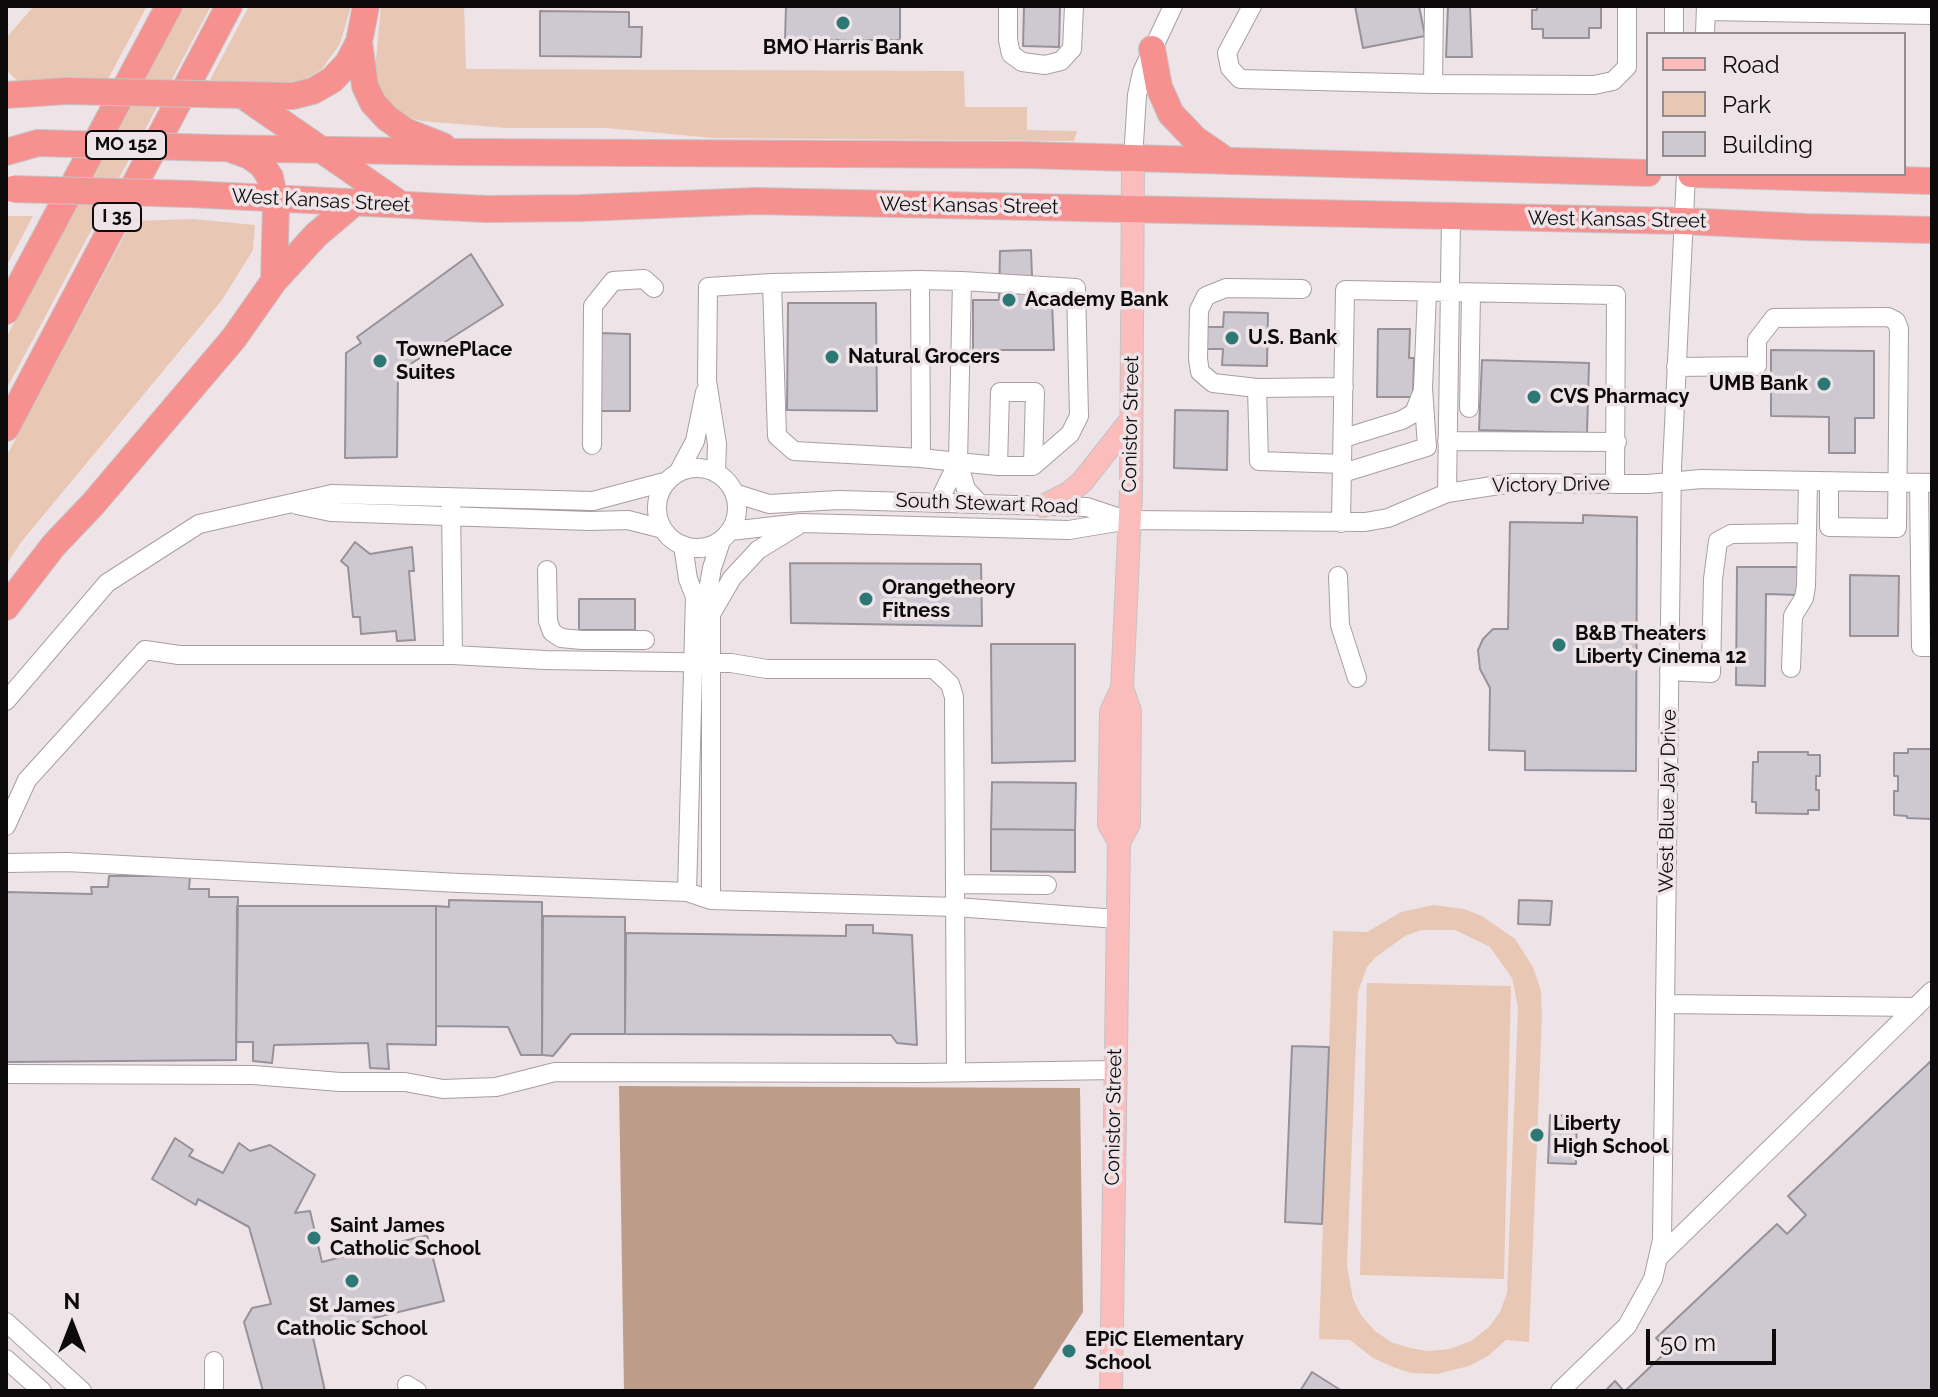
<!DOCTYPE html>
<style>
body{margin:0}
#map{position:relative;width:1938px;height:1397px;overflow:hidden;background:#eee4e8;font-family:Raleway,sans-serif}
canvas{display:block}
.frame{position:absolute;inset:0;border:8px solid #0d0a0c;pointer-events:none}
.legend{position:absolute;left:1646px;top:32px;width:260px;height:144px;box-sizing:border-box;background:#eee4e8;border:2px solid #948d90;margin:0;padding:10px 14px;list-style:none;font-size:24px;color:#0d0a0c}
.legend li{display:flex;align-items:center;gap:16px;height:40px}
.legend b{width:40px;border:2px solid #948d90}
.north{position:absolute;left:32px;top:1285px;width:80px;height:80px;-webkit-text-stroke:6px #eee4e8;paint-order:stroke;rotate:0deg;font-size:22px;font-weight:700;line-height:32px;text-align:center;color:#0d0a0c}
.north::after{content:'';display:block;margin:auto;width:28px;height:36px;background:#0d0a0c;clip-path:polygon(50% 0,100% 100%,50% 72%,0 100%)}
.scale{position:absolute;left:1646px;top:1329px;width:130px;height:36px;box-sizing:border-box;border:4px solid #0d0a0c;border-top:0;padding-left:10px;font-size:24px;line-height:28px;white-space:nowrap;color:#0d0a0c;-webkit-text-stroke:6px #eee4e8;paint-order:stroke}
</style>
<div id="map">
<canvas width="1938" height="1397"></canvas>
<div class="frame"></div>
<ul class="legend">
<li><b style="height:10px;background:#fabdbc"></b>Road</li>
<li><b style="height:22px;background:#e8c8b5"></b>Park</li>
<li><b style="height:22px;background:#cec8d0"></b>Building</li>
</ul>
<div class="north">N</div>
<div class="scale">50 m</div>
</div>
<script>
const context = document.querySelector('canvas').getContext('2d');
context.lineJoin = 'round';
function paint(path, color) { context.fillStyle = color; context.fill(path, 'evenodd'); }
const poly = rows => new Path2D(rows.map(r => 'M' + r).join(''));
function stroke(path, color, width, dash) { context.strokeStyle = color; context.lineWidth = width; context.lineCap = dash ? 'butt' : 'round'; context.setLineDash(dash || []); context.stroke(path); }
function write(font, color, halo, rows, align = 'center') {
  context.font = font + ' Raleway,sans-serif'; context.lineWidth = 7; context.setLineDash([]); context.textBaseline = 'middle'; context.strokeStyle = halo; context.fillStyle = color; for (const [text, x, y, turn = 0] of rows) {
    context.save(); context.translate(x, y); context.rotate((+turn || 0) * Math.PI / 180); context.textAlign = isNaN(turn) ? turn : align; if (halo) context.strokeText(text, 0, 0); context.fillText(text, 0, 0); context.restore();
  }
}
const green = poly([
 [34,6,147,6,108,79,17,80,6,70,6,38],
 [183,6,211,6,6,390,6,338],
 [249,6,351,6,340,44,322,69,302,81,264,85,210,80],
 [381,6,464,6,466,69,964,71,965,107,1027,107,1027,130,1077,131,1074,141,713,138,606,128,506,128,422,121,398,115,376,92,375,71],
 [6,216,33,216,6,267],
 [193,219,255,225,253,250,222,300,22,541,6,565,6,457,132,221],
 [1433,905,1464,909,1482,916,1515,939,1533,967,1541,991,1542,1016,1529,1342,1506,1340,1488,1356,1469,1366,1437,1374,1411,1373,1393,1367,1373,1358,1350,1340,1319,1339,1333,931,1367,932,1401,912],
 [1421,930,1455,930,1490,947,1512,978,1518,1008,1507,1293,1500,1312,1489,1327,1471,1341,1450,1349,1428,1351,1410,1348,1391,1342,1375,1331,1361,1315,1353,1299,1347,1266,1358,992,1367,967,1376,957,1405,936],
 [1367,983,1511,986,1504,1279,1360,1275]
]);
const forest = poly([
 [619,1086,1080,1088,1083,1312,1032,1391,624,1391]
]);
const building = poly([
 [786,6,900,6,900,40,785,40,786,6],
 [1024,6,1060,6,1059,47,1023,46,1024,6],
 [1355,6,1419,6,1425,36,1363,48,1355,6],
 [1448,6,1470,6,1472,57,1446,57,1448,6],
 [1537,6,1601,6,1601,28,1589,28,1589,38,1543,38,1543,29,1532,29,1532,10,1537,10,1537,6],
 [540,11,629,12,629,27,642,27,641,57,540,56,540,11],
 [1031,250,1033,302,1052,302,1054,350,973,350,973,300,999,300,1000,251,1031,250],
 [471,254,503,305,398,372,397,457,345,458,346,353,361,343,357,337,471,254],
 [788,303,876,303,877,411,787,410,788,303],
 [1224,312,1268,313,1267,366,1222,365,1223,349,1195,349,1196,327,1223,327,1224,312],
 [1378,329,1410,329,1409,358,1414,358,1413,397,1377,397,1378,329],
 [600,333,630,334,630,411,601,411,600,333],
 [1771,350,1874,351,1874,418,1855,418,1855,453,1829,453,1829,417,1771,416,1771,350],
 [1482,360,1589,363,1587,433,1479,430,1482,360],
 [1175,410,1228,411,1227,470,1174,468,1175,410],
 [1583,515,1637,517,1636,771,1525,770,1525,751,1489,750,1490,688,1480,669,1478,650,1483,639,1493,629,1508,629,1510,522,1583,523,1583,515],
 [355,542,370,554,412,547,414,571,409,571,415,640,397,641,396,631,361,634,360,617,353,617,348,567,341,561,355,542],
 [790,563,981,564,982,626,791,623,790,563],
 [1737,567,1798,567,1798,595,1766,594,1765,686,1736,685,1737,567],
 [1850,575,1899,576,1898,636,1850,636,1850,575],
 [579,599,635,599,635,630,579,630,579,599],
 [991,644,1075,644,1075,761,992,763,991,644],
 [1908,749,1932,749,1932,819,1907,818,1907,816,1894,815,1894,791,1898,791,1898,776,1894,776,1894,753,1908,753,1908,749],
 [1758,752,1808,752,1808,755,1820,755,1820,776,1816,776,1816,790,1819,790,1819,810,1808,810,1808,814,1756,813,1756,802,1752,802,1753,762,1758,762,1758,752],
 [992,782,1076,783,1075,830,991,829,992,782],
 [991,829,1075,830,1075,872,991,871,991,829],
 [109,876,190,876,189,889,209,889,209,897,238,897,236,1060,6,1062,6,892,92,894,91,887,108,887,109,876],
 [449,900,542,902,542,1055,521,1055,508,1027,436,1026,436,906,449,907,449,900],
 [1519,900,1552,901,1550,925,1518,924,1519,900],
 [237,906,436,906,436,1045,387,1044,389,1069,370,1068,368,1043,274,1045,272,1063,253,1061,253,1042,236,1042,237,906],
 [543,916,625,917,625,1034,571,1034,553,1056,542,1055,543,916],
 [846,925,873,925,873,933,912,935,917,1045,897,1043,891,1035,625,1034,626,933,846,936,846,925],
 [1292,1046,1329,1047,1322,1224,1285,1222,1292,1046],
 [1932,1060,1932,1391,1625,1391,1668,1350,1656,1338,1777,1224,1787,1234,1806,1215,1788,1196,1932,1060],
 [1550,1115,1577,1116,1576,1164,1548,1163,1550,1115],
 [175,1138,193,1150,189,1156,223,1173,239,1143,250,1151,270,1145,315,1175,295,1213,310,1211,322,1262,427,1235,444,1301,312,1333,325,1391,263,1391,244,1322,252,1308,271,1304,249,1227,198,1199,196,1205,152,1179,175,1138],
 [1312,1372,1342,1391,1300,1391,1312,1372],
 [1615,1381,1624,1391,1605,1391,1615,1381]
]);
const minor = poly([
 [1008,6,1008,40,1011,54,1022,62,1045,65,1061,61,1072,49,1074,6],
 [1252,6,1227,53,1230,68,1240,79,1433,84,1594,85,1613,81,1627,67,1627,6],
 [1706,11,1932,15],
 [1674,34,1674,6],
 [1705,34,1706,6],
 [1433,84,1434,6],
 [1133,159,1137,95,1142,72,1173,6],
 [920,280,962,281,958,462,921,458],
 [962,281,1076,288,1079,416,1070,434,1033,466,998,466,1000,392,1035,392,1033,466],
 [1676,367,1757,366,1757,340,1774,318,1888,317,1896,321,1899,329,1897,528,1829,527,1829,481],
 [1257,388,1213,383,1200,372,1198,359,1199,310,1206,296,1226,288,1302,289],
 [1469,408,1471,294],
 [1344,438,1402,420,1414,413,1422,393],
 [1447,441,1617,442],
 [592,445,593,306,613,281,644,279,654,288],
 [958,462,998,466],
 [1343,464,1259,461,1257,388,1344,387],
 '657 508a40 40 0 1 1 80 0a40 40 0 1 1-80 0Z',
 [678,473,695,441,705,392],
 [716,473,717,444,707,381,708,287,772,283,920,280,921,458,794,451,777,436,772,283],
 [1343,473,1427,447,1423,388,1427,293],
 [1919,483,1921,647,1932,647],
 [734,493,769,504,839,500,1087,507,1126,520],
 [1447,493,1451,216],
 [938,503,958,462,966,489,979,503],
 [297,505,331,512,589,521,628,520,663,529],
 [451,506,453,655],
 [1341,523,1345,290,1616,295,1615,484],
 [730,531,801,523,1069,530,1129,520,1365,522,1388,518,1447,493,1512,483,1648,484,1701,479,1932,483],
 [683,545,688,579,695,597,687,892],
 [547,570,548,621,552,632,561,638,582,640,645,640],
 [1338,576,1340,625,1357,678],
 [711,614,732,578,758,550,797,526],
 [1791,668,1793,616,1804,598,1806,586,1808,481],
 [1669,671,1711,673,1713,579,1718,541,1731,534,1807,533],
 [6,701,107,583,199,524,332,494,593,501,668,481],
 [6,826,27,780,145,650,179,655,453,655,545,660,731,663,767,669,934,669,950,684,954,697,956,1071],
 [6,863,67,862,459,883,687,892,711,900,956,907,1117,919],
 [955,884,1047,885],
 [711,900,711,614,707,596,712,568,721,541],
 [1665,1004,1916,1007],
 [6,1074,253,1075,340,1082,405,1082,443,1089,496,1087,555,1072,920,1073,1115,1070],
 [1658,1258,1932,991],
 [6,1322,82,1391],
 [6,1359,42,1391],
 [407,1385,417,1391],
 [214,1391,214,1361],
 [1560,1391,1627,1326,1653,1279,1662,1240,1672,467,1686,174]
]);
const major = poly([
 [1043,506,1067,494,1082,482,1130,421],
 [1119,842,1109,824,1111,712,1122,688],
 [1111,1391,1119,842,1129,824,1130,711,1122,688,1131,493,1133,159]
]);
const highway = poly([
 [359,42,365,86,373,103,387,118,405,131,443,146],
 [1152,49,1159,87,1171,114,1195,139,1227,161],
 [6,95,67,91],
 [242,95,400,204],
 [242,95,293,96,313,91,332,80,348,63,359,42,366,6],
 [214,148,461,152,1028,155,1648,173],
 [233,150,250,156,262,165,270,177,276,207,274,281],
 [6,152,38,143],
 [1691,174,1932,181],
 [190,194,486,209,581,208,756,201,1682,221,1806,227,1932,230],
 [6,311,169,6],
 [6,428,229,6],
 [6,607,54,545,93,504,234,338,274,281,316,235,355,202]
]);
const highwayBridge = poly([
 [67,91,242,95],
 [38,143,214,148],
 [13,189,190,194]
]);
const markers = [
 [843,23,8,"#2d7775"],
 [1009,300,8,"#2d7775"],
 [1232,338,8,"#2d7775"],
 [832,357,8,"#2d7775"],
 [380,361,8,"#2d7775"],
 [1824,384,8,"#2d7775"],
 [1534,397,8,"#2d7775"],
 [866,599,8,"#2d7775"],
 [1559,645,8,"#2d7775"],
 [1537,1135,8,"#2d7775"],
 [314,1238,8,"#2d7775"],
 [352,1281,8,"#2d7775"],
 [1069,1351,8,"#2d7775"]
];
const shields = [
 [126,145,80],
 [117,217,48]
];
const shieldNames = [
 ["MO 152",126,145],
 ["I 35",117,217]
];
const poiNames = [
 ["BMO Harris Bank",843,48,"center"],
 ["Academy Bank",1025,300],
 ["U.S. Bank",1248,338],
 ["TownePlace",396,350],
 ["Suites",396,373],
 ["Natural Grocers",848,357],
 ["UMB Bank",1808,384,"right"],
 ["CVS Pharmacy",1550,397],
 ["Orangetheory",882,588],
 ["Fitness",882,611],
 ["B&B Theaters",1575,634],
 ["Liberty Cinema 12",1575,657],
 ["Liberty",1553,1124],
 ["High School",1553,1147],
 ["Saint James",330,1226],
 ["Catholic School",330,1249],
 ["St James",352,1306,"center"],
 ["Catholic School",352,1329,"center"],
 ["EPiC Elementary",1085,1340],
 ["School",1085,1363]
];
const streetNames = [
 ["West Kansas Street",321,201,3],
 ["West Kansas Street",969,206,1],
 ["West Kansas Street",1617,220,1],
 ["Conistor Street",1131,424,-89],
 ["Victory Drive",1551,485,-1],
 ["South Stewart Road",987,504,2],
 ["West Blue Jay Drive",1668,801,-89],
 ["Conistor Street",1114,1117,-89]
];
paint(green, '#e8c8b5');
paint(forest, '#bd9d8a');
paint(building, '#cec8d0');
stroke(building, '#979299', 2);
stroke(minor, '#a89ea2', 20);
stroke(major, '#c5c4c5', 24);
stroke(highway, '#c5c4c5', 28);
stroke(minor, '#fff', 18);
stroke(major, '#fabdbc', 22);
stroke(highway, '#f79190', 26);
stroke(highwayBridge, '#c5c4c5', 28, []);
stroke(highwayBridge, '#f79190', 26);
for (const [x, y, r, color] of markers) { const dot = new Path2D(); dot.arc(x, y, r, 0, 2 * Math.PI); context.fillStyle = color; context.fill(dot); stroke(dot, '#eee4e8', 3); }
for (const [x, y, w] of shields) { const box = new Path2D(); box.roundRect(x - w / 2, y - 14, w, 28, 6); context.fillStyle = '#eee4e8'; context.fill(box); stroke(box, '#0d0a0c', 2); }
write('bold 18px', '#0d0a0c', null, shieldNames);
write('bold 20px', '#0d0a0c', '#eee4e8', poiNames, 'left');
write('20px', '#0d0a0c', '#eee4e8', streetNames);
</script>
